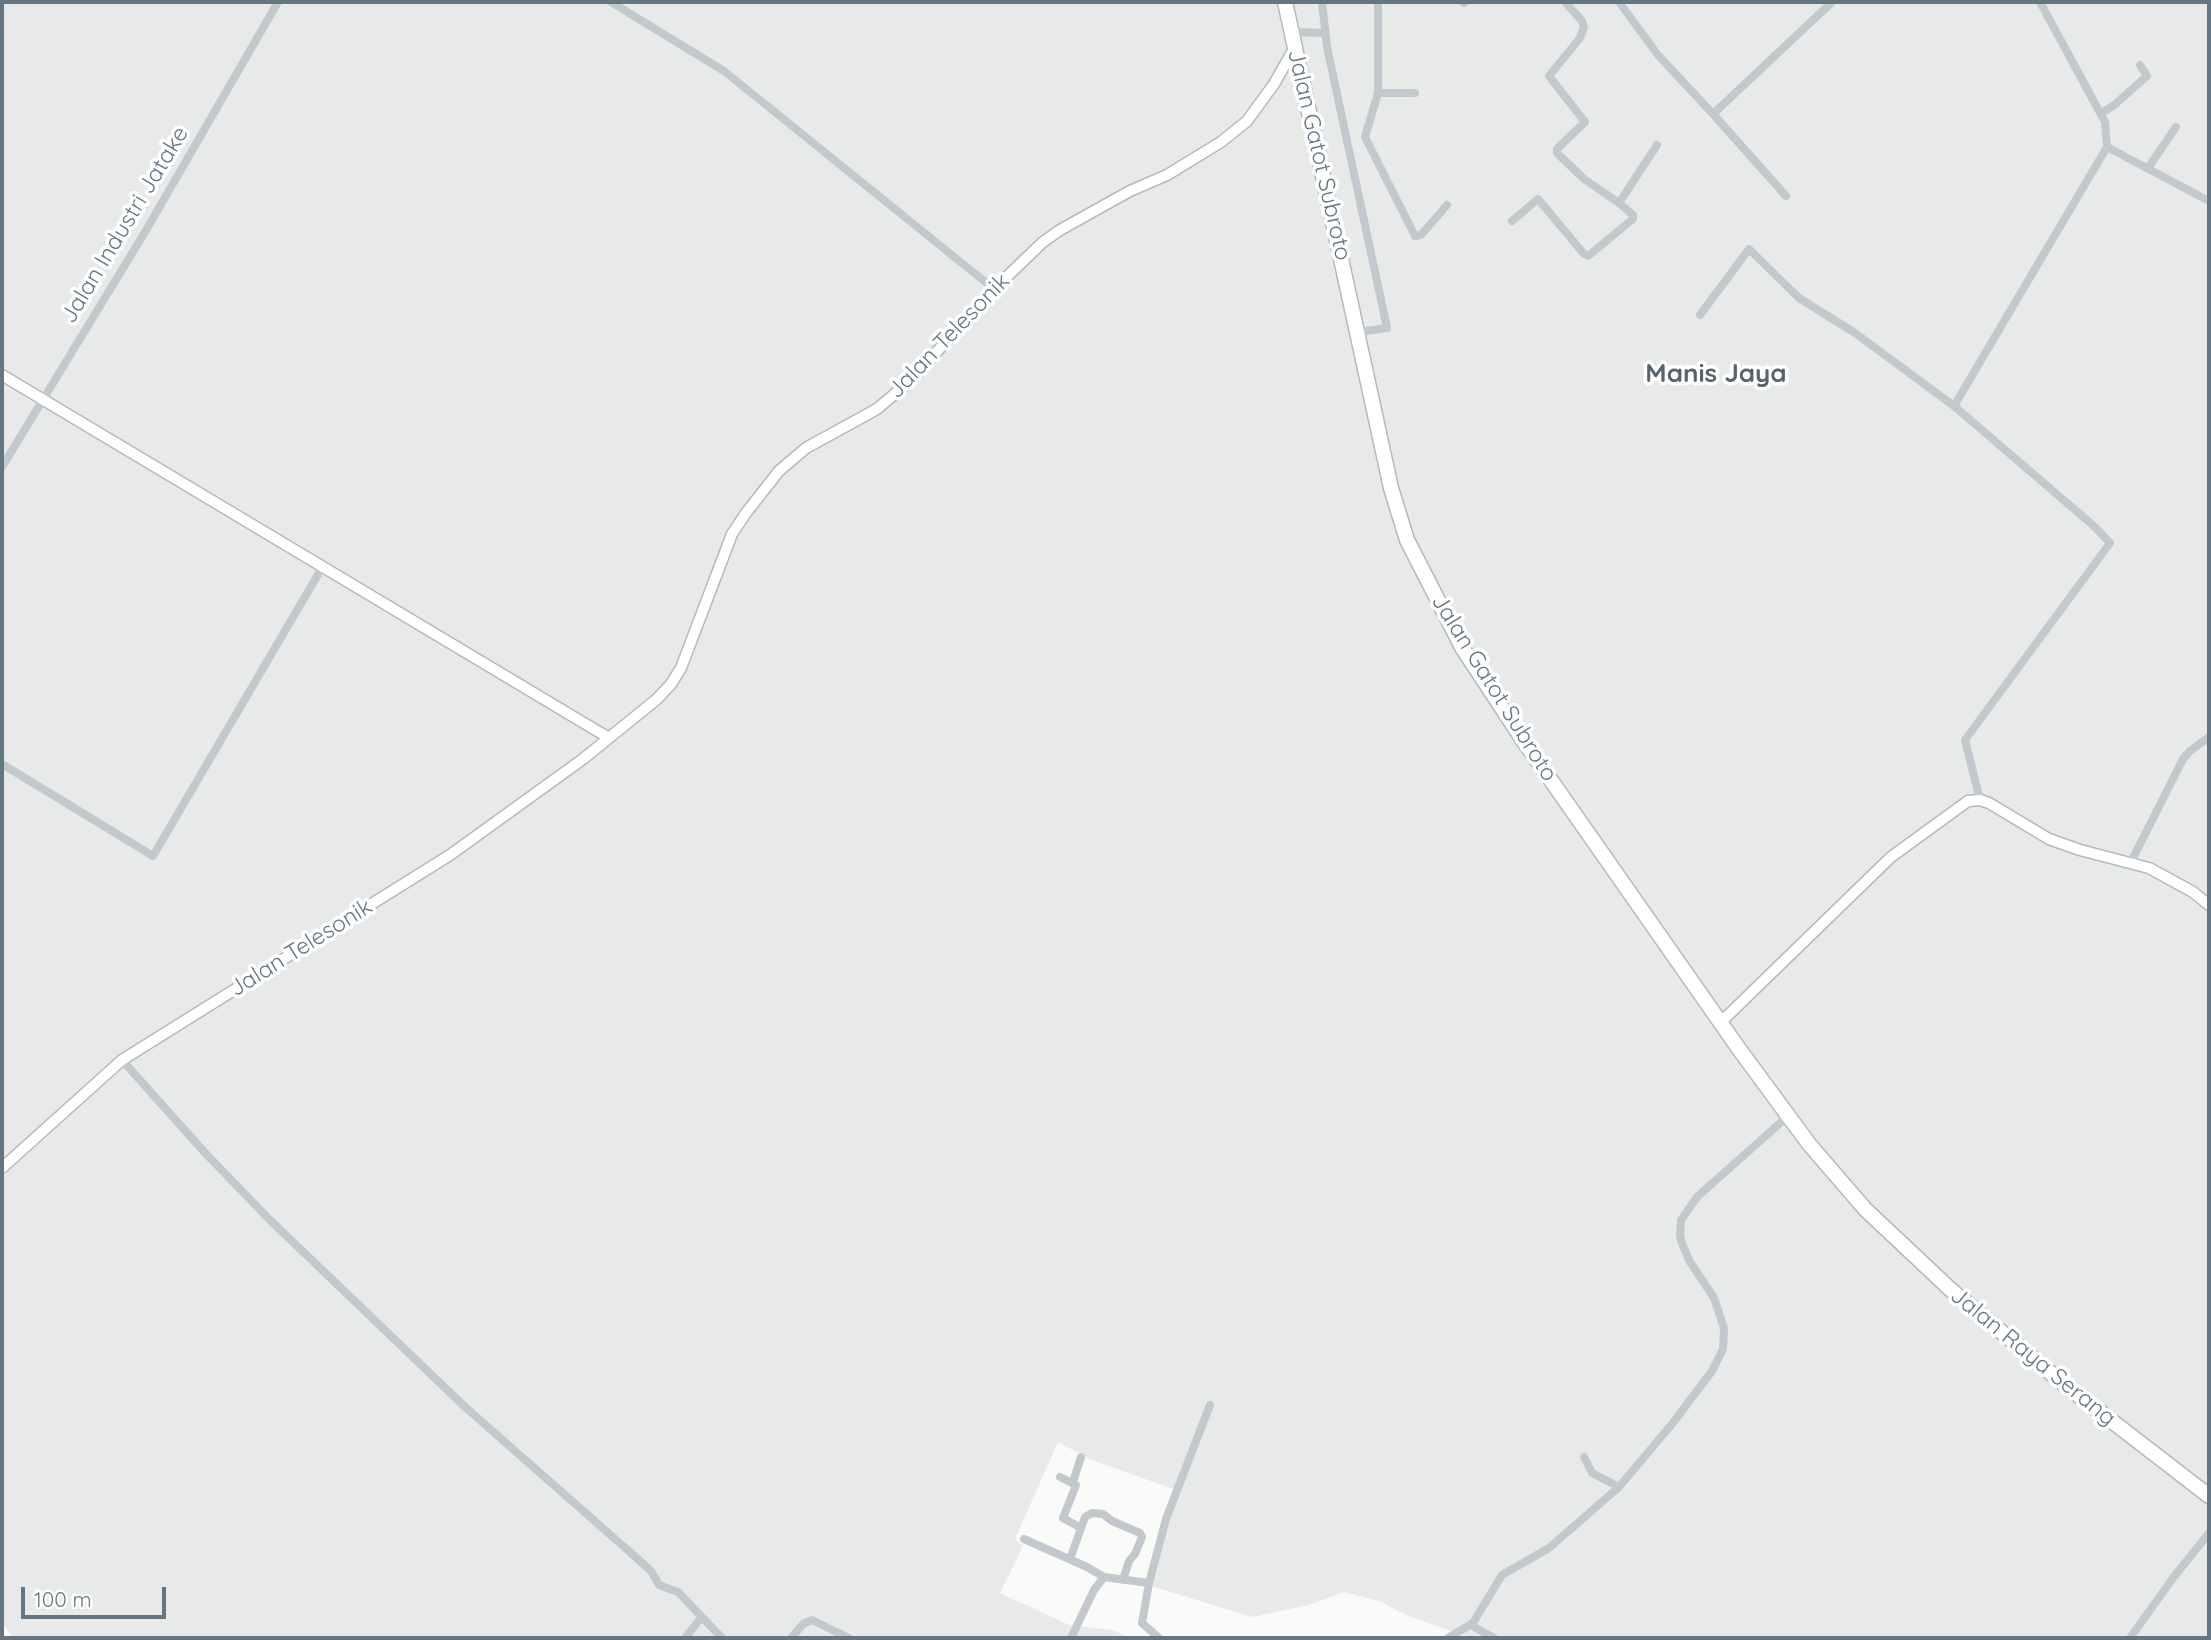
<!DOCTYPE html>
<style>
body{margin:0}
#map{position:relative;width:2211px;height:1640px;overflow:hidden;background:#fafaf8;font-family:Quicksand,sans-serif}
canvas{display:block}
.frame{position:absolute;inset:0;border:4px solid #657683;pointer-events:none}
.scale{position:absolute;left:21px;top:1587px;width:145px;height:32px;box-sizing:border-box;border:4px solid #657683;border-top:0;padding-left:9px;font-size:21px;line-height:24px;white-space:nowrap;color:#657683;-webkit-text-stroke:5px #fff;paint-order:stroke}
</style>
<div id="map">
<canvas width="2211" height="1640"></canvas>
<div class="frame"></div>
<div class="scale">100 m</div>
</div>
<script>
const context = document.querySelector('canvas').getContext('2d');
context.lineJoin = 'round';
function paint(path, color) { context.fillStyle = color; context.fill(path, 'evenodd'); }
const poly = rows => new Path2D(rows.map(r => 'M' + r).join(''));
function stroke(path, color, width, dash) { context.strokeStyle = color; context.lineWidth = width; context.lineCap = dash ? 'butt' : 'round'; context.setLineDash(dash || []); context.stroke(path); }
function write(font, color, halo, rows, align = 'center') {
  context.font = font + ' Quicksand,sans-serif'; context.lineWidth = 7; context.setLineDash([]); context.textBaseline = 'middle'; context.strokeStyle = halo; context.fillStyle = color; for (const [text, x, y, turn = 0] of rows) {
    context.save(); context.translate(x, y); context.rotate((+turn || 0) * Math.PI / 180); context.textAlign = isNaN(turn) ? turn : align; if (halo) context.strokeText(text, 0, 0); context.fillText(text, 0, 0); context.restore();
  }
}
const built = poly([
 [2,2,2209,2,2209,1638,1451,1638,1451,1631,1406,1615,1379,1601,1344,1592,1309,1605,1252,1617,1148,1585,1176,1490,1092,1460,1058,1442,1015,1539,1023,1546,1000,1593,1069,1625,1112,1630,1131,1638,13,1638,2,1623]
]);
const street = poly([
 [611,2,724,71,994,289],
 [1322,2,1327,47,1387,328,1359,332],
 [1378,2,1378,93,1365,137,1415,236,1421,235,1447,205],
 [1565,2,1582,21,1584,27,1580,38,1549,76,1585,122,1557,149,1557,153,1584,179,1619,203,1657,145],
 [1619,2,1658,55,1713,114,1832,2],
 [1464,3,1464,2],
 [1292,32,1325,33],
 [1378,93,1415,93],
 [2101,113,2113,106,2147,76,2140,65],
 [1713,114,1786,196],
 [2107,147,2209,201],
 [2148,168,2176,127],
 [1512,221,1538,199,1584,254,1588,256,1633,219,1633,215,1619,203],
 [1700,315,1749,249,1799,298,1855,333,1954,406,2095,527,2110,543,1965,740,1980,800],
 [1954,406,2107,147,2105,122,2040,2],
 [2,467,145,232,278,2],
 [2,764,153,856,323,566],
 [2131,862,2183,759,2190,751,2209,737],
 [122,1060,207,1155,270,1220,464,1406,631,1553,651,1571,659,1585,678,1592,722,1638],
 [1584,1457,1592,1473,1619,1487],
 [1060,1477,1076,1485,1063,1518,1081,1528],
 [1073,1482,1081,1457],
 [1024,1539,1087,1567,1104,1577],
 [1070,1559,1085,1517,1092,1513,1103,1514,1112,1521,1140,1533,1142,1537,1135,1554,1129,1561,1123,1580],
 [1471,1625,1494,1638],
 [685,1638,701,1618],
 [791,1638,803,1624,812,1620,849,1638],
 [1071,1638,1094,1590,1104,1577,1149,1583],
 [1159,1638,1142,1623,1149,1583,1166,1519,1210,1405],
 [1448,1638,1473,1623,1502,1575,1549,1548,1619,1487,1672,1424,1712,1371,1723,1349,1724,1328,1714,1298,1690,1262,1683,1246,1680,1236,1681,1220,1697,1197,1788,1116],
 [2130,1638,2173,1578,2209,1533]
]);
const secondary = poly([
 [2,375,609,738],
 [1721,1022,1891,857,1968,801,1980,800,1989,803,2049,839,2080,850,2149,868,2193,892,2209,905],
 [2,1168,122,1060,450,855,583,759,657,699,671,684,681,668,732,534,746,513,779,471,806,448,877,409,911,380,994,289,1043,242,1060,230,1130,191,1167,175,1221,142,1247,121,1274,84,1295,47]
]);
const highway = poly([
 [1285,2,1391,488,1407,540,1463,649,1527,746,1739,1049,1809,1144,1865,1209,1950,1289,2065,1385,2209,1496]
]);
const streetNames = [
 ["Jalan Gatot Subroto",1319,155,77],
 ["Jalan Industri Jatake",125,225,-59],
 ["Jalan Telesonik",949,336,-46],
 ["Jalan Gatot Subroto",1494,688,58],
 ["Jalan Telesonik",301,948,-32],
 ["Jalan Raya Serang",2033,1357,39]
];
const quarterNames = [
 ["Manis Jaya",1716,374]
];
paint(built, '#e8e9e9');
stroke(secondary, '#b3babf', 13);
stroke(highway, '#b4b9bd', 17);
stroke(street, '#c3c8cc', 8);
stroke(secondary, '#fff', 10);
stroke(highway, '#fff', 14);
write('23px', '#657683', '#fff', streetNames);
write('bold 26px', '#57646e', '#fff', quarterNames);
</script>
